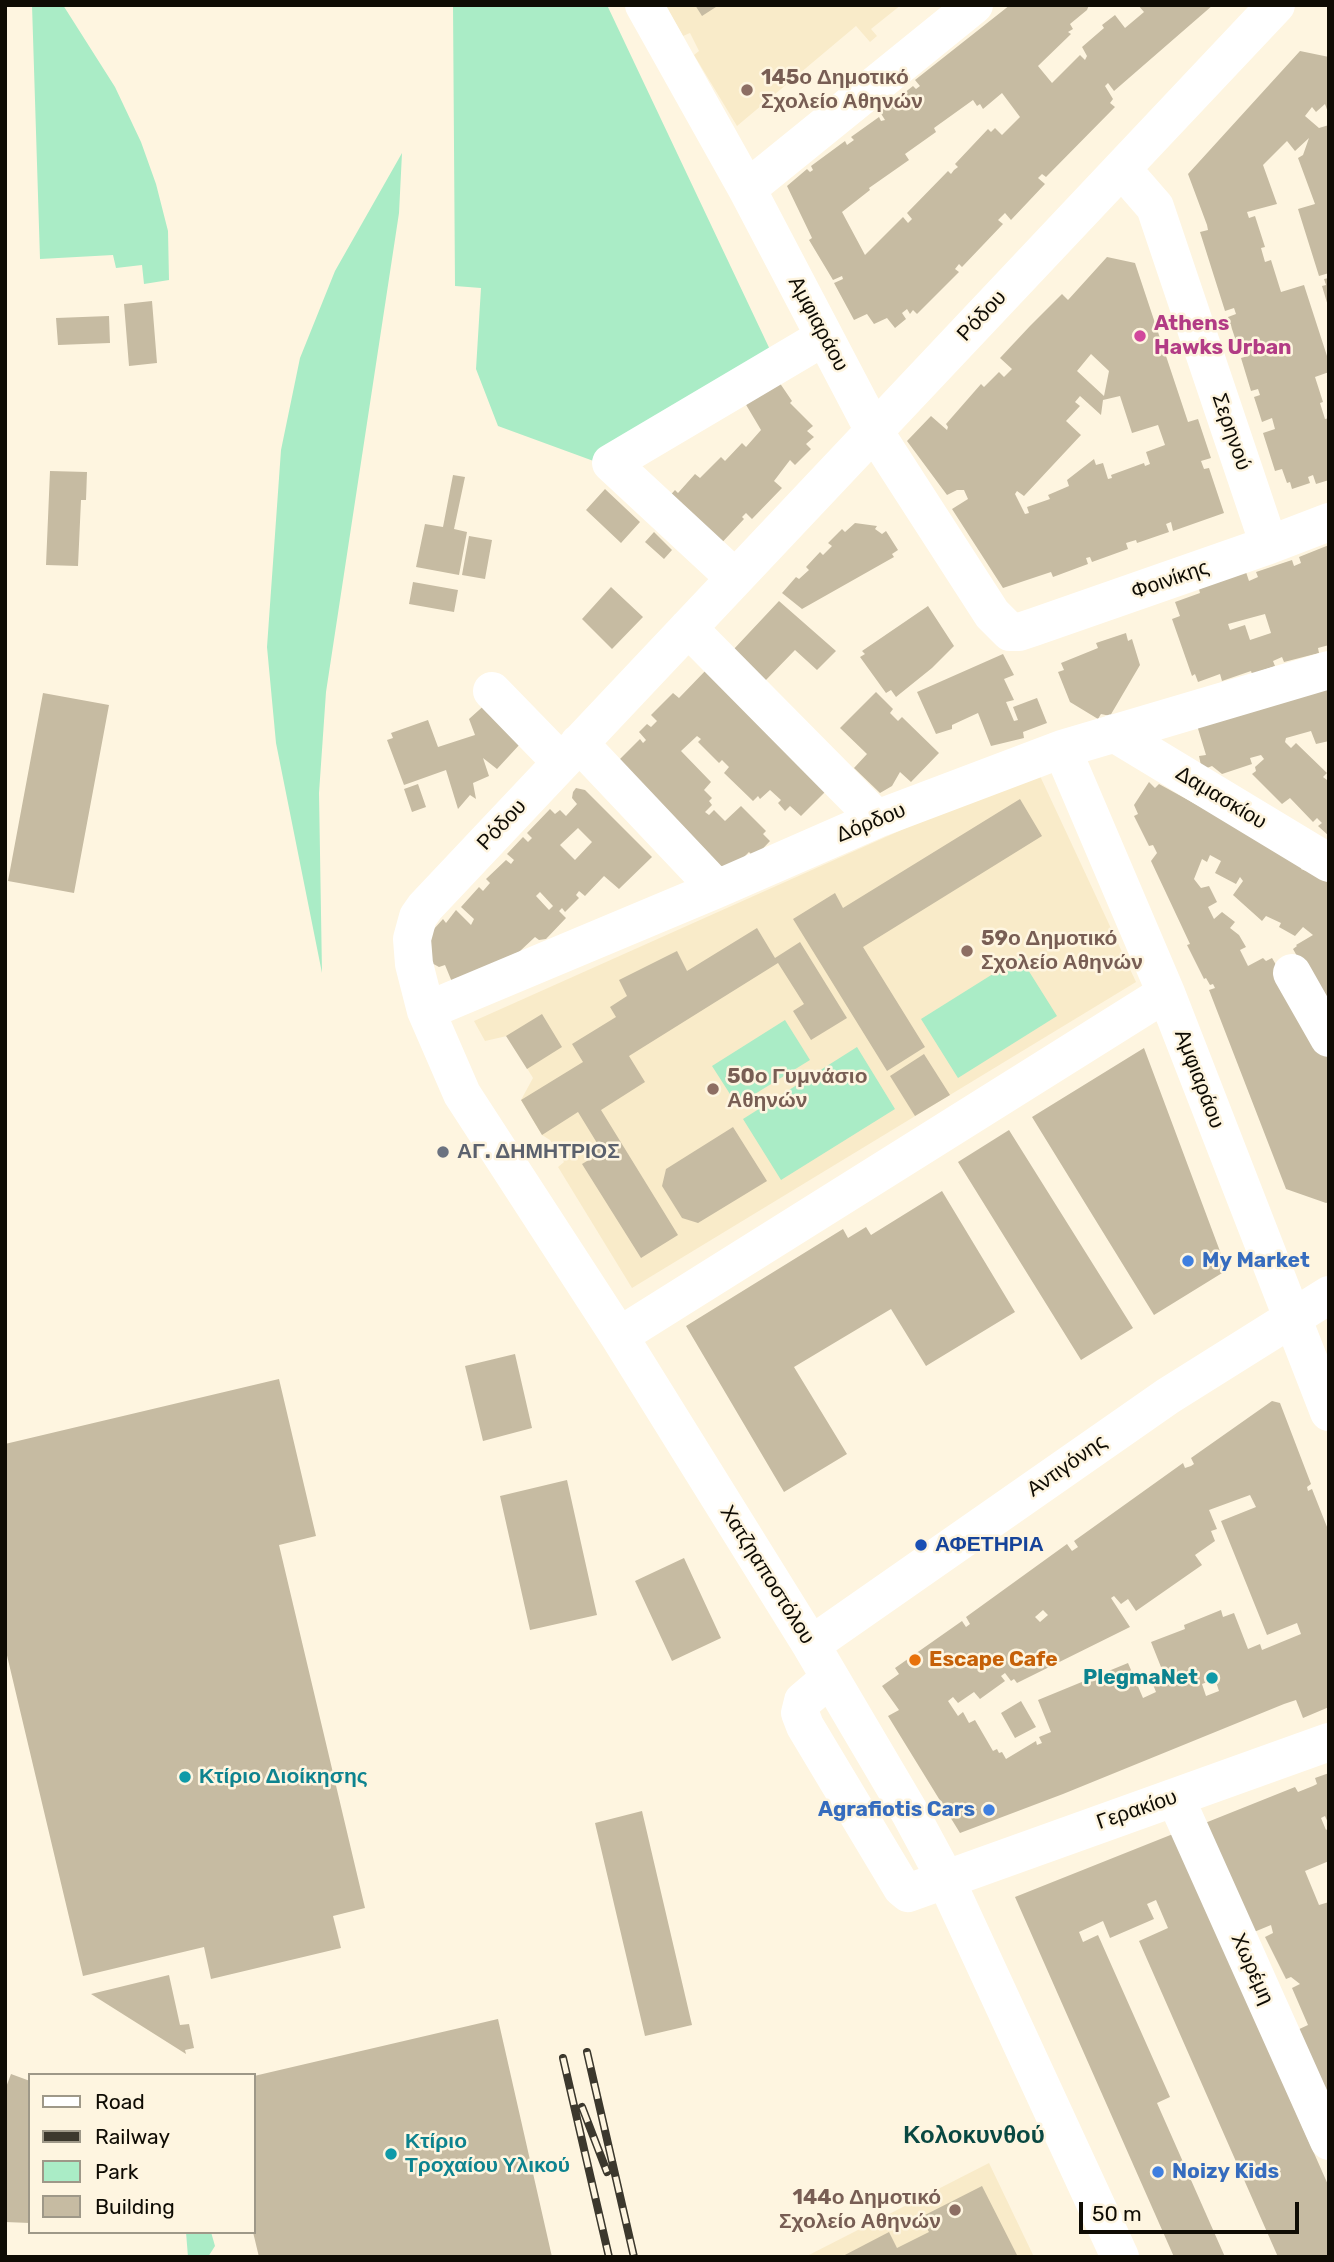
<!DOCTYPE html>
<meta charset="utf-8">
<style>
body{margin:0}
#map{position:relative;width:1334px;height:2262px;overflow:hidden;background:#fef5e0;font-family:Rubik,sans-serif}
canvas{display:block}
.frame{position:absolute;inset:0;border:7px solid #0f0c04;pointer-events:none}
.legend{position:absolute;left:28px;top:2073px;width:228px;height:161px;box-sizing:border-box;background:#fef5e0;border:2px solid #9e9888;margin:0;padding:9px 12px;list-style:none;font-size:21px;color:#0f0c04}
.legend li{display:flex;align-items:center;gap:14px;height:35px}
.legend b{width:35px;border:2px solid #9e9888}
.scale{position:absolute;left:1079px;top:2202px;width:220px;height:32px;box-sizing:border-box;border:4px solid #0f0c04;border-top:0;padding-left:9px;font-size:21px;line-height:24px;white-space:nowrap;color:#0f0c04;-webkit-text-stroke:5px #fef5e0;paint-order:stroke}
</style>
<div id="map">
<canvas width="1334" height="2262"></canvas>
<div class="frame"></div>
<ul class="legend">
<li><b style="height:9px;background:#fff"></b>Road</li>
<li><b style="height:9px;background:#3c382d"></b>Railway</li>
<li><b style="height:19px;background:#aaecc6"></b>Park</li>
<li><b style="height:19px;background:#c6bba2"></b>Building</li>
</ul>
<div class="scale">50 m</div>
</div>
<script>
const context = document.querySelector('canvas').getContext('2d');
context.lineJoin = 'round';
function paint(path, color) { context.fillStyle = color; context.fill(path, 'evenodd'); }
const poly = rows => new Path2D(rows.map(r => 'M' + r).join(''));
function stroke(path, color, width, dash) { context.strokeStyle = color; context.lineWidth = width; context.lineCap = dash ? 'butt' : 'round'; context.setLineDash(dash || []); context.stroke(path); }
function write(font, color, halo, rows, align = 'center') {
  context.font = font + ' Rubik,sans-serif'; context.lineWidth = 5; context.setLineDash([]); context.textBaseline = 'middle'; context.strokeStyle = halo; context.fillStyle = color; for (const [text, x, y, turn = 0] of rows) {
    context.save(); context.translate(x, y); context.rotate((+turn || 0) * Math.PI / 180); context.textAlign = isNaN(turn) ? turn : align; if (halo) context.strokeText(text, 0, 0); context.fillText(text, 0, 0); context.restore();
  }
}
const built = poly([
 [665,5,901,5,871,29,877,36,870,42,856,26,737,126,694,55,699,51,690,33,683,36],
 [1029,773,1040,776,1136,982,632,1288,558,1167,564,1162,550,1140,542,1135,521,1100,533,1078,507,1036,485,1041,474,1021],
 [989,2163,1034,2257,805,2257]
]);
const green = poly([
 [32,5,63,5,115,87,141,142,156,184,168,231,169,280,144,284,142,265,116,268,113,255,40,259],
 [453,5,607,5,773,356,599,463,498,426,476,369,481,288,455,286],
 [402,153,399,213,326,692,319,793,322,973,276,743,267,647,281,450,300,358,335,271],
 [1020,957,1057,1016,958,1078,921,1019],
 [785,1020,810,1060,737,1105,712,1066],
 [857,1047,895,1109,781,1180,743,1119],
 [186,2232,211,2232,215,2246,208,2257,188,2257]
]);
const building = poly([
 [695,5,719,5,702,16],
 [1010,5,1089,5,1087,10,1070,24,1073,29,1068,32,1071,34,1038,66,1052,83,1080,55,1085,60,1087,56,1082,47,1104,28,1102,25,1115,15,1125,28,1144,12,1138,5,1213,5,1114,91,1108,83,1105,86,1113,99,1110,103,1115,107,1046,177,1042,174,1038,178,1045,184,1011,220,1005,213,998,220,1003,224,962,267,959,264,955,269,959,272,917,314,913,310,910,314,907,309,902,313,906,319,895,328,887,318,874,324,867,314,854,320,834,283,843,279,842,276,833,280,809,240,812,238,787,186,807,169,810,172,813,170,811,166,845,141,847,145,854,140,851,137,879,117,881,121,885,120,880,112,913,86,916,89,920,86,915,80],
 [1002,93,1020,117,1002,135,995,128,991,132,988,129,955,164,958,167,954,170,951,174,948,171,907,213,912,219,908,223,903,217,865,255,842,212,870,190,869,188,909,160,905,154,936,132,934,128,973,100,977,106,980,104,983,109],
 [1300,51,1329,57,1329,115,1325,104,1316,112,1312,107,1305,116,1319,128,1329,125,1329,273,1319,276,1298,209,1315,204,1298,158,1303,155,1309,138,1295,151,1287,141,1263,165,1277,204,1247,212,1249,218,1255,216,1265,247,1261,248,1265,262,1271,260,1281,292,1304,285,1327,356,1329,355,1329,372,1315,377,1323,402,1320,403,1325,419,1329,418,1329,480,1316,484,1313,475,1308,477,1310,483,1292,489,1290,482,1287,483,1282,469,1275,471,1263,433,1275,429,1272,418,1262,422,1254,397,1260,395,1258,389,1251,391,1241,358,1248,356,1246,351,1251,350,1250,346,1239,350,1228,317,1236,314,1234,308,1225,311,1200,232,1208,230,1207,225,1188,174],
 [1107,257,1135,263,1188,422,1198,419,1211,458,1201,461,1204,469,1209,468,1224,513,1173,531,1171,522,1166,524,1169,532,1137,543,1136,540,1126,543,1128,549,1092,562,1090,557,1086,558,1088,564,1053,577,1051,572,1003,588,952,509,968,499,964,490,957,490,947,495,907,441,931,416,947,430,948,427,946,424,981,384,984,387,999,372,1004,377,1012,369,1000,358,1030,326,1062,294,1068,300],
 [1091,354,1109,371,1104,396,1077,371],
 [1080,396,1101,415,1103,400,1120,396,1132,433,1158,425,1165,445,1146,452,1150,464,1145,466,1144,463,1111,475,1112,478,1108,479,1103,463,1096,465,1094,459,1067,480,1069,486,1048,495,1050,499,1027,507,1029,513,1025,514,1015,494,1017,491,1024,496,1081,435,1066,421,1080,406,1075,402],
 [1329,278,1329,306,1328,306,1322,286,1326,285,1324,279],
 [152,301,157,363,129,366,124,304],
 [109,316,110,343,58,345,56,318],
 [775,376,792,401,790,403,813,426,807,431,814,437,806,444,811,449,795,465,790,460,774,481,782,488,752,519,746,513,742,517,744,519,716,549,665,501,675,490,678,493,695,474,700,478,721,457,725,461,742,443,746,447,761,430,742,398],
 [50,471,87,472,86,500,81,500,78,566,46,565],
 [453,475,465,477,454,529,467,532,459,575,416,567,425,524,443,527],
 [605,489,640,522,621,543,586,510],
 [855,523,877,526,875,529,882,534,886,531,898,550,892,554,894,557,802,609,782,593,796,577,799,579,809,570,806,567,820,552,823,555,832,546,828,543,842,529,845,532],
 [654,532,672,550,664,559,645,542],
 [469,536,492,540,485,579,462,575],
 [1329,545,1329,645,1318,648,1319,653,1284,662,1282,657,1273,661,1275,666,1252,674,1251,671,1222,681,1220,674,1198,682,1195,674,1192,676,1172,619,1180,616,1175,602,1200,593,1199,589,1246,572,1249,581,1258,577,1256,572,1292,560,1294,566,1301,563,1299,557],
 [1265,614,1271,633,1250,640,1245,625,1230,630,1228,624],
 [413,582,458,590,454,612,409,604],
 [611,587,643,617,612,649,582,619],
 [779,601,836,651,817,670,795,650,765,681,733,650],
 [928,606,954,646,932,668,896,697,891,690,886,693,860,657,865,654,862,651],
 [1126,633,1128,641,1132,639,1140,665,1110,716,1101,714,1098,719,1070,702,1058,672,1064,670,1061,663,1098,648,1096,643],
 [1003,654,1014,675,1004,679,1014,700,1006,702,1014,721,1018,720,1013,707,1037,698,1047,723,1023,732,1024,738,991,746,978,713,952,725,952,729,936,734,917,692],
 [708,668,827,790,801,816,790,806,785,811,778,803,781,800,770,790,760,799,758,796,753,801,724,773,729,767,722,760,719,763,698,742,701,739,697,736,681,751,711,782,704,790,712,798,709,801,712,805,705,812,709,815,714,810,725,821,741,806,766,831,763,834,770,841,754,858,749,852,738,863,719,874,613,766,640,739,643,743,646,740,639,732,647,724,651,727,657,721,651,715,673,693,679,698],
 [1329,677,1329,741,1316,744,1311,731,1286,738,1285,742,1291,748,1296,743,1327,773,1323,777,1327,780,1329,778,1329,836,1318,826,1322,823,1317,818,1313,822,1290,798,1282,804,1252,774,1256,771,1255,767,1264,759,1261,755,1250,758,1252,764,1222,774,1212,766,1202,770,1199,756,1206,755,1196,722],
 [876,692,893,709,890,713,898,721,902,717,939,753,911,782,900,772,892,786,880,793,854,768,867,754,840,728],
 [43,693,109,705,74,893,8,881],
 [488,702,521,743,497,769,483,758,489,776,473,783,476,799,470,795,458,809,446,770,404,785,387,740,393,738,391,733,428,720,438,747,475,735,469,719],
 [1149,782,1155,788,1159,784,1268,844,1303,866,1301,869,1329,879,1329,1012,1293,949,1297,946,1296,945,1313,935,1303,927,1295,936,1279,927,1281,923,1266,916,1262,921,1233,895,1243,881,1240,877,1236,884,1215,873,1221,861,1210,855,1207,862,1202,859,1194,879,1201,888,1209,886,1217,902,1208,907,1214,919,1222,912,1235,922,1230,928,1239,935,1246,947,1240,950,1248,966,1263,958,1266,961,1272,958,1329,1056,1329,1202,1326,1203,1286,1189,1209,990,1215,988,1213,984,1210,985,1206,978,1204,979,1187,945,1190,944,1151,861,1157,853,1153,845,1149,846,1134,816,1138,814,1134,805],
 [418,784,426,807,412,812,404,789],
 [576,788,585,790,652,857,619,889,604,876,585,896,579,891,576,895,579,898,565,912,562,908,559,911,566,918,546,939,539,940,535,937,519,952,452,982,445,965,439,967,428,961,423,941,443,919,446,923,456,910,471,925,474,919,461,907,479,887,483,891,490,883,486,879,506,860,511,864,514,860,507,854,523,837,528,842,532,838,527,833,550,809,555,814,560,810,566,816,577,804,572,798,573,792],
 [578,828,592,842,575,860,560,845],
 [540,892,553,906,549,910,536,896],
 [1020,799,1042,836,863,947,925,1047,887,1071,793,919,835,893,843,908],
 [757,928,775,958,800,942,847,1018,811,1040,793,1011,804,1004,778,963,629,1056,645,1082,601,1110,678,1235,641,1258,582,1164,592,1158,587,1150,597,1143,578,1112,542,1135,521,1100,583,1062,572,1044,616,1017,610,1007,627,996,619,980,677,951,687,971],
 [542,1014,562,1047,527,1069,506,1036],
 [1144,1048,1227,1270,1154,1315,1032,1117],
 [924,1054,950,1095,915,1116,890,1076],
 [733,1127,767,1181,698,1223,682,1218,662,1186,666,1169],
 [1009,1130,1133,1328,1081,1360,958,1162],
 [942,1191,1015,1312,926,1366,891,1309,794,1367,847,1454,784,1492,686,1326,843,1229,848,1238,866,1227,871,1235],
 [515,1354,532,1428,483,1441,465,1366],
 [279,1379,316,1536,279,1545,365,1908,333,1916,341,1948,211,1979,204,1947,83,1976,5,1647,5,1444],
 [1272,1401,1280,1403,1311,1484,1307,1487,1308,1491,1312,1489,1329,1532,1329,1707,1303,1718,1296,1700,1284,1704,1063,1794,960,1833,888,1716,899,1710,882,1686,899,1674,895,1668,962,1621,966,1627,970,1624,966,1617,1067,1544,1072,1551,1078,1547,1074,1541,1183,1463,1185,1468,1191,1466,1194,1464,1191,1458],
 [1250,1495,1256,1507,1221,1521,1267,1635,1297,1623,1301,1634,1262,1650,1260,1644,1248,1649,1234,1613,1223,1617,1221,1610,1184,1625,1185,1629,1151,1642,1163,1672,1150,1677,1156,1692,1143,1698,1128,1663,1038,1700,1051,1732,1039,1737,1042,1743,1037,1745,1036,1741,1006,1759,1002,1752,999,1753,997,1749,993,1751,975,1720,969,1723,963,1712,958,1716,948,1701,953,1697,958,1703,974,1692,980,1699,1005,1681,1001,1676,1005,1673,1011,1681,1014,1679,1017,1683,1130,1627,1111,1598,1114,1596,1121,1604,1128,1599,1136,1611,1202,1565,1195,1555,1215,1541,1211,1531,1217,1529,1209,1510],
 [1043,1610,1048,1615,1040,1622,1035,1617],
 [1215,1679,1219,1691,1206,1696,1202,1684],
 [567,1480,597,1615,530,1630,500,1496],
 [684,1558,721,1638,672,1661,635,1581],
 [1021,1701,1036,1727,1015,1738,1001,1713],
 [1329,1773,1329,1825,1325,1816,1321,1818,1326,1830,1329,1828,1329,1861,1305,1871,1319,1905,1329,1902,1329,2104,1295,2031,1308,2025,1292,1988,1300,1984,1291,1977,1286,1979,1265,1937,1273,1933,1271,1925,1254,1932,1205,1823,1295,1787,1298,1792,1313,1786,1317,1784,1315,1778],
 [642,1811,692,2025,645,2036,595,1823],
 [1173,1834,1329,2187,1329,2257,1278,2257,1139,1941,1168,1928,1156,1900,1147,1904,1154,1919,1110,1938,1103,1921,1079,1932,1083,1942,1098,1935,1170,2097,1157,2103,1225,2257,1174,2257,1015,1897],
 [169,1975,180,2025,189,2024,194,2048,185,2050,186,2054,91,1994],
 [498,2019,552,2257,259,2257,253,2232,254,2076],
 [11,2074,30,2081,30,2223,5,2222,5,2090],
 [982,2186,1018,2257,841,2257,889,2232,897,2248,929,2232,921,2217]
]);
const minor = poly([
 [644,5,747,189,874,431,992,614,1010,632,1019,632,1034,627,1269,545,1329,522],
 [1122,169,1155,207,1269,545],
 [747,189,974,5],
 [735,578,611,463,824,337],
 [688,628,877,819],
 [492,691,561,762],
 [1114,733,1329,863],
 [579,743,717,889],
 [1062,749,1166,993,1329,1412],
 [1292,973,1329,1038],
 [426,1011,717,889,877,819,1062,749,1329,670],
 [619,1336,1166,993],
 [811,1645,1168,1396,1329,1295],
 [830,1678,803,1701,800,1713,805,1726,902,1888,908,1893,1329,1742],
 [1175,1797,1329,2141],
 [1120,2257,945,1878,910,1813,811,1645,619,1336,462,1094,426,1011,414,964,412,939,418,917,425,907,1276,5]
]);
const rail = poly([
 [587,2052,634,2257],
 [563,2058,609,2257],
 [582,2107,607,2172]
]);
const markers = [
 [747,90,7,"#8d6e63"],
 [1140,336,7,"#d1479c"],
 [967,951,7,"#8d6e63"],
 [713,1089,7,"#8d6e63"],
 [443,1152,7,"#6b7280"],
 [1188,1261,7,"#3f7fe0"],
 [921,1545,7,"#1a4fb4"],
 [915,1660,7,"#e8710a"],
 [1212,1678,7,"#0f9aa8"],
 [185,1777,7,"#0f9aa8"],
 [989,1810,7,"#3f7fe0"],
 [391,2154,7,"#0f9aa8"],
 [1158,2172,7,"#3f7fe0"],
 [955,2210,7,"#8d6e63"]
];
const educationNames = [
 ["145ο Δημοτικό",761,78],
 ["Σχολείο Αθηνών",761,102],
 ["59ο Δημοτικό",981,939],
 ["Σχολείο Αθηνών",981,963],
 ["50ο Γυμνάσιο",727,1077],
 ["Αθηνών",727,1101],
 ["144ο Δημοτικό",941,2198,"right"],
 ["Σχολείο Αθηνών",941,2222,"right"]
];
const streetNames = [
 ["Ρόδου",982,316,-47],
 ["Αμφιαράου",818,324,62],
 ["Σερηνού",1231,432,71],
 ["Φοινίκης",1170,580,-19],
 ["Δαμασκίου",1221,798,31],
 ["Δόρδου",871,823,-22],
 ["Ρόδου",502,825,-47],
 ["Αμφιαράου",1199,1079,69],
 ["Αντιγόνης",1067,1466,-35],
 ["Χατζηαποστόλου",767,1575,58],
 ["Γερακίου",1137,1810,-19],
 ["Χωρέμη",1252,1969,66]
];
const hotelNames = [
 ["Athens",1154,324],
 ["Hawks Urban",1154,348]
];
const worshipNames = [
 ["ΑΓ. ΔΗΜΗΤΡΙΟΣ",457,1152]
];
const shopNames = [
 ["My Market",1202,1261],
 ["Agrafiotis Cars",975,1810,"right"],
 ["Noizy Kids",1172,2172]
];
const transitNames = [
 ["ΑΦΕΤΗΡΙΑ",935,1545]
];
const foodNames = [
 ["Escape Cafe",929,1660]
];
const cultureNames = [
 ["PlegmaNet",1198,1678,"right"],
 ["Κτίριο Διοίκησης",199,1777],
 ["Κτίριο",405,2142],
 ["Τροχαίου Υλικού",405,2166]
];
const quarterNames = [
 ["Κολοκυνθού",974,2136]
];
paint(built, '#f9ebc9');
paint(green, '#aaecc6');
paint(building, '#c6bba2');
stroke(minor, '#fff', 38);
stroke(rail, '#3c382d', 8);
stroke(rail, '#fef5e0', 5, [16]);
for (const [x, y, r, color] of markers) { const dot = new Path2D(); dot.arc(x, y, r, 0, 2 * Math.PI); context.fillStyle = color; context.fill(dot); stroke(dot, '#fef5e0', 2.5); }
write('bold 21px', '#785e54', '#fef5e0', educationNames, 'left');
write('21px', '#0f0c04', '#fef5e0', streetNames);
write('bold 21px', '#b23c85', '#fef5e0', hotelNames, 'left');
write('bold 21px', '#5b616d', '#fef5e0', worshipNames, 'left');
write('bold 21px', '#366cbe', '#fef5e0', shopNames, 'left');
write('bold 21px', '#164399', '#fef5e0', transitNames, 'left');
write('bold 21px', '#c56008', '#fef5e0', foodNames, 'left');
write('bold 21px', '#0d838f', '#fef5e0', cultureNames, 'left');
write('bold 24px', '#094842', '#fef5e0', quarterNames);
</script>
